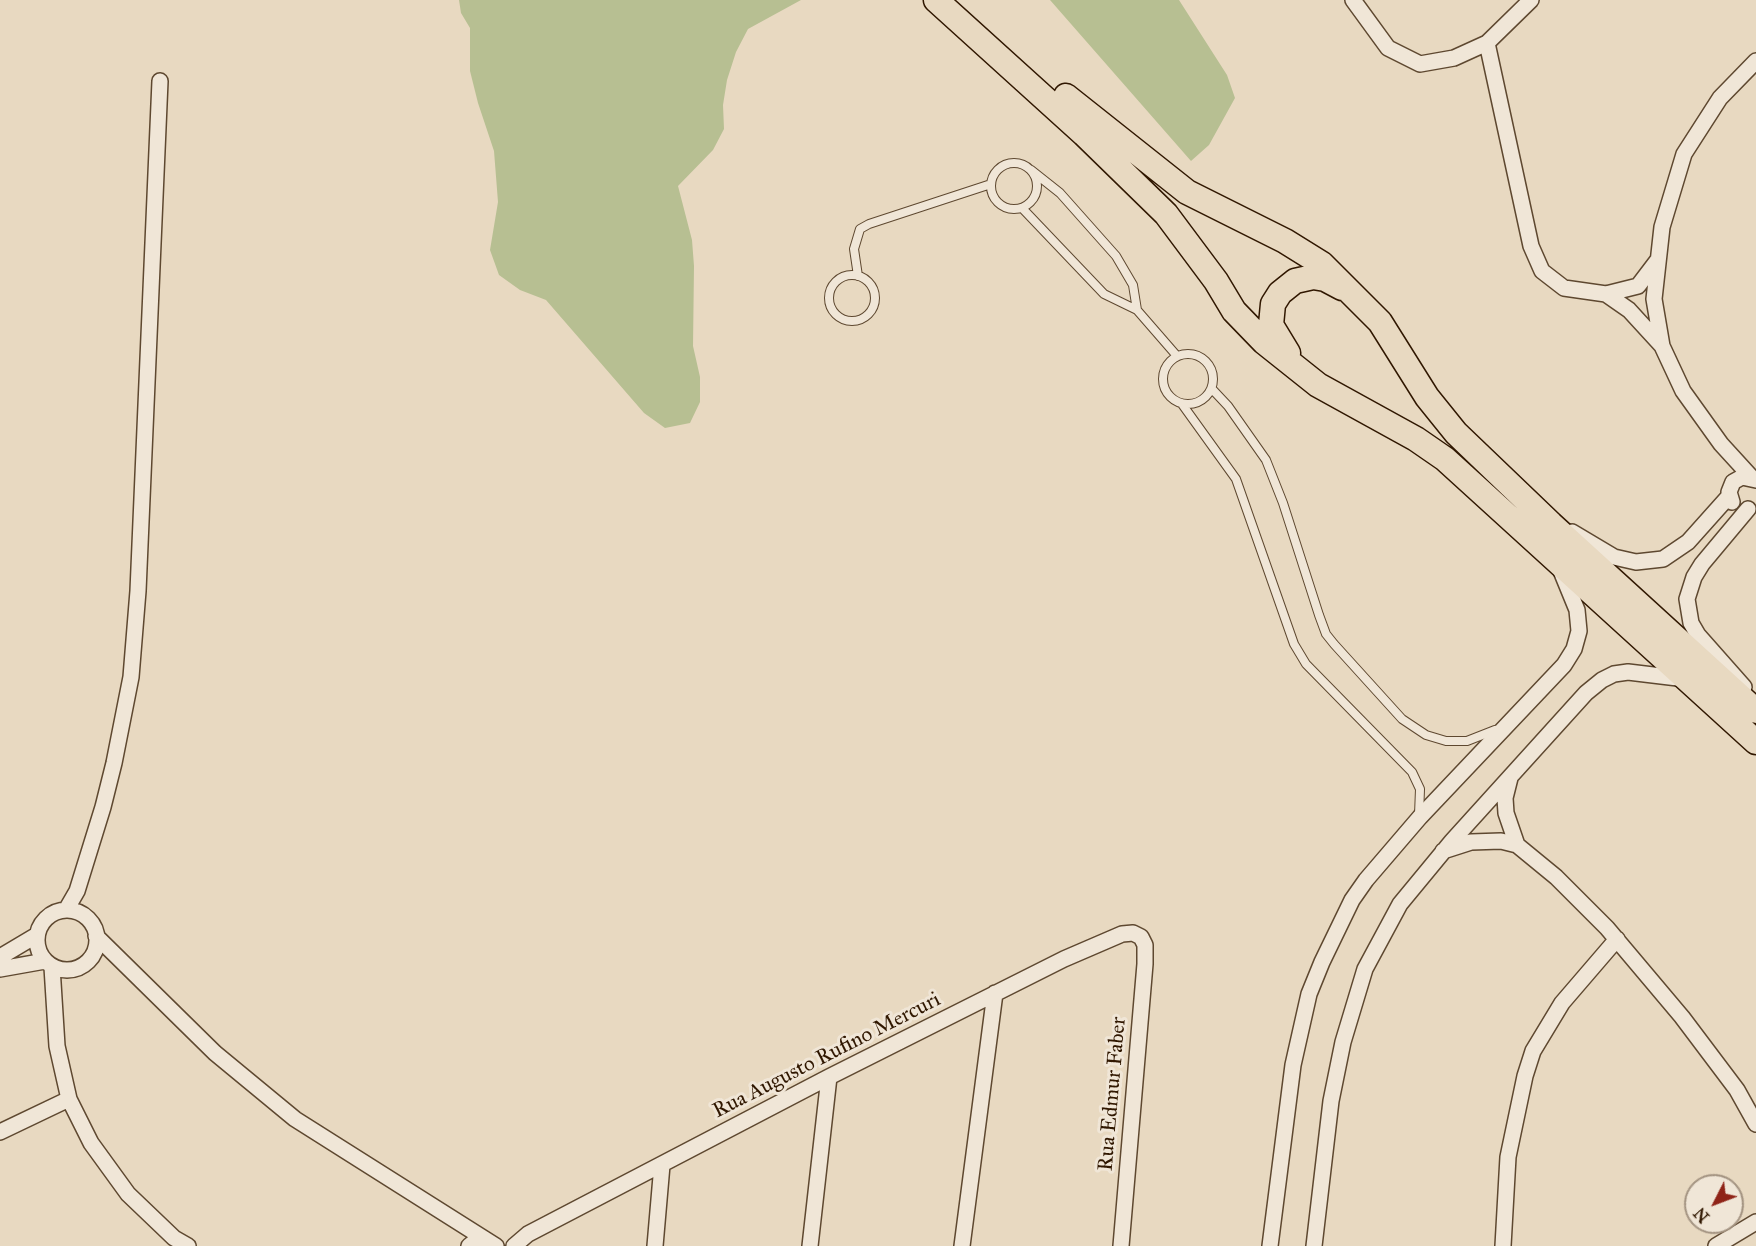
<!DOCTYPE html>
<style>
body{margin:0}
#map{position:relative;width:1756px;height:1246px;overflow:hidden;background:#e8d9c1;font-family:"IM FELL Great Primer",serif}
canvas{display:block}
.north{position:absolute;left:1684px;top:1174px;width:60px;height:60px;box-sizing:border-box;background:#f0e6d7;border:2px solid #a39381;border-radius:50%;rotate:228deg;font-size:16px;font-weight:700;line-height:24px;text-align:center;color:#301700}
.north::after{content:'';display:block;margin:auto;width:21px;height:27px;background:#8f2418;clip-path:polygon(50% 0,100% 100%,50% 72%,0 100%)}
</style>
<div id="map">
<canvas width="1756" height="1246"></canvas>
<div class="north">N</div>
</div>
<script>
const context = document.querySelector('canvas').getContext('2d');
context.lineJoin = 'round';
function paint(path, color) { context.fillStyle = color; context.fill(path, 'evenodd'); }
const poly = rows => new Path2D(rows.map(r => 'M' + r).join(''));
function stroke(path, color, width, dash) { context.strokeStyle = color; context.lineWidth = width; context.lineCap = dash ? 'butt' : 'round'; context.setLineDash(dash || []); context.stroke(path); }
function write(font, color, halo, rows, align = 'center') {
  context.font = font + ' "IM FELL Great Primer",serif'; context.lineWidth = 6; context.setLineDash([]); context.textBaseline = 'middle'; context.strokeStyle = halo; context.fillStyle = color; for (const [text, x, y, turn = 0] of rows) {
    context.save(); context.translate(x, y); context.rotate((+turn || 0) * Math.PI / 180); context.textAlign = isNaN(turn) ? turn : align; if (halo) context.strokeText(text, 0, 0); context.fillText(text, 0, 0); context.restore();
  }
}
const green = poly([
 [459,0,801,0,748,29,736,52,727,80,723,105,724,129,713,150,678,186,692,240,694,266,693,346,700,377,700,402,690,423,665,428,644,413,546,300,520,290,499,275,490,250,498,202,494,151,478,103,470,71,470,28,461,13],
 [1050,0,1179,0,1227,75,1235,98,1209,145,1191,161]
]);
const lane = poly([
 '991 186a23 23 0 1 1 46 0a23 23 0 1 1-46 0Z',
 [1031,170,1060,193,1116,256,1133,285,1137,310,1177,356],
 [1022,208,1104,294,1137,310],
 '829 298a23 23 0 1 1 46 0a23 23 0 1 1-46 0Z',
 [858,276,854,249,860,229,869,224,991,184],
 '1163 379a25 25 0 1 1 50 0a25 25 0 1 1-50 0Z',
 [1212,389,1228,406,1266,460,1283,503,1319,615,1326,634,1334,644,1402,719,1426,735,1446,741,1467,741,1495,730],
 [1182,404,1236,479,1294,644,1306,664,1412,772,1420,789,1419,815]
]);
const street = poly([
 [1353,0,1388,48,1420,64,1454,58,1487,43,1531,0],
 [1487,43,1531,246,1542,271,1564,288,1606,294,1638,286,1657,261],
 [1606,294,1629,310,1662,346],
 [1753,479,1721,444,1683,391,1662,346,1654,299,1662,227,1684,154,1720,98,1756,61],
 [1732,502,1729,492,1733,482,1742,477,1756,480],
 [1572,532,1614,557,1636,562,1663,559,1688,542,1730,495],
 [1744,687,1698,635,1691,623,1687,599,1694,577,1702,564,1748,509],
 [1510,778,1505,798,1506,813,1517,845],
 [1443,851,1471,842,1501,841,1517,845,1556,877,1607,928,1682,1017,1737,1090,1756,1124],
 [66,910,77,891,103,807,114,763,131,677,138,591,160,81],
 '37 940a30 30 0 1 1 60 0a30 30 0 1 1-60 0Z',
 [96,936,215,1053,295,1119,496,1246],
 [0,957,37,935],
 [52,967,57,1046,69,1099,91,1143,128,1194,174,1238,188,1246],
 [0,969,45,961],
 [0,1132,69,1099],
 [469,1246,478,1239,485,1239],
 [514,1246,528,1234,829,1077,1064,959,1122,934,1133,933,1141,937,1145,945,1145,964,1121,1246],
 [655,1246,662,1165],
 [810,1246,829,1077],
 [962,1246,995,993],
 [1270,1246,1293,1065,1309,994,1322,962,1352,900,1366,880,1420,817,1564,665,1574,649,1579,631,1577,610,1561,571],
 [1314,1246,1331,1101,1343,1042,1365,969,1400,904,1452,841,1586,693,1602,680,1614,674,1628,672,1686,679],
 [1503,1246,1508,1157,1525,1076,1533,1051,1562,1003,1617,939],
 [1716,1246,1756,1222]
]);
const primary = poly([
 [936,0,1084,134,1166,214,1216,281,1234,311,1264,342,1318,385,1416,439,1445,459,1756,742],
 [1066,96,1187,192,1285,241,1322,264,1380,322,1427,397,1456,433,1551,524,1756,711],
 [1288,353,1271,325,1273,304,1280,293,1295,281,1313,277,1325,279,1342,288]
]);
const streetNames = [
 ["Rua Augusto Rufino Mercuri",827,1056,-27],
 ["Rua Edmur Faber",1113,1094,-85]
];
paint(green, '#b7bf92');
stroke(lane, '#5e4830', 10);
stroke(street, '#5e4830', 18);
stroke(primary, '#301700', 27);
stroke(lane, '#f0e6d7', 8);
stroke(street, '#f0e6d7', 15);
stroke(primary, '#e8d9c1', 24);
write('21px', '#301700', '#f0e6d7', streetNames);
</script>
